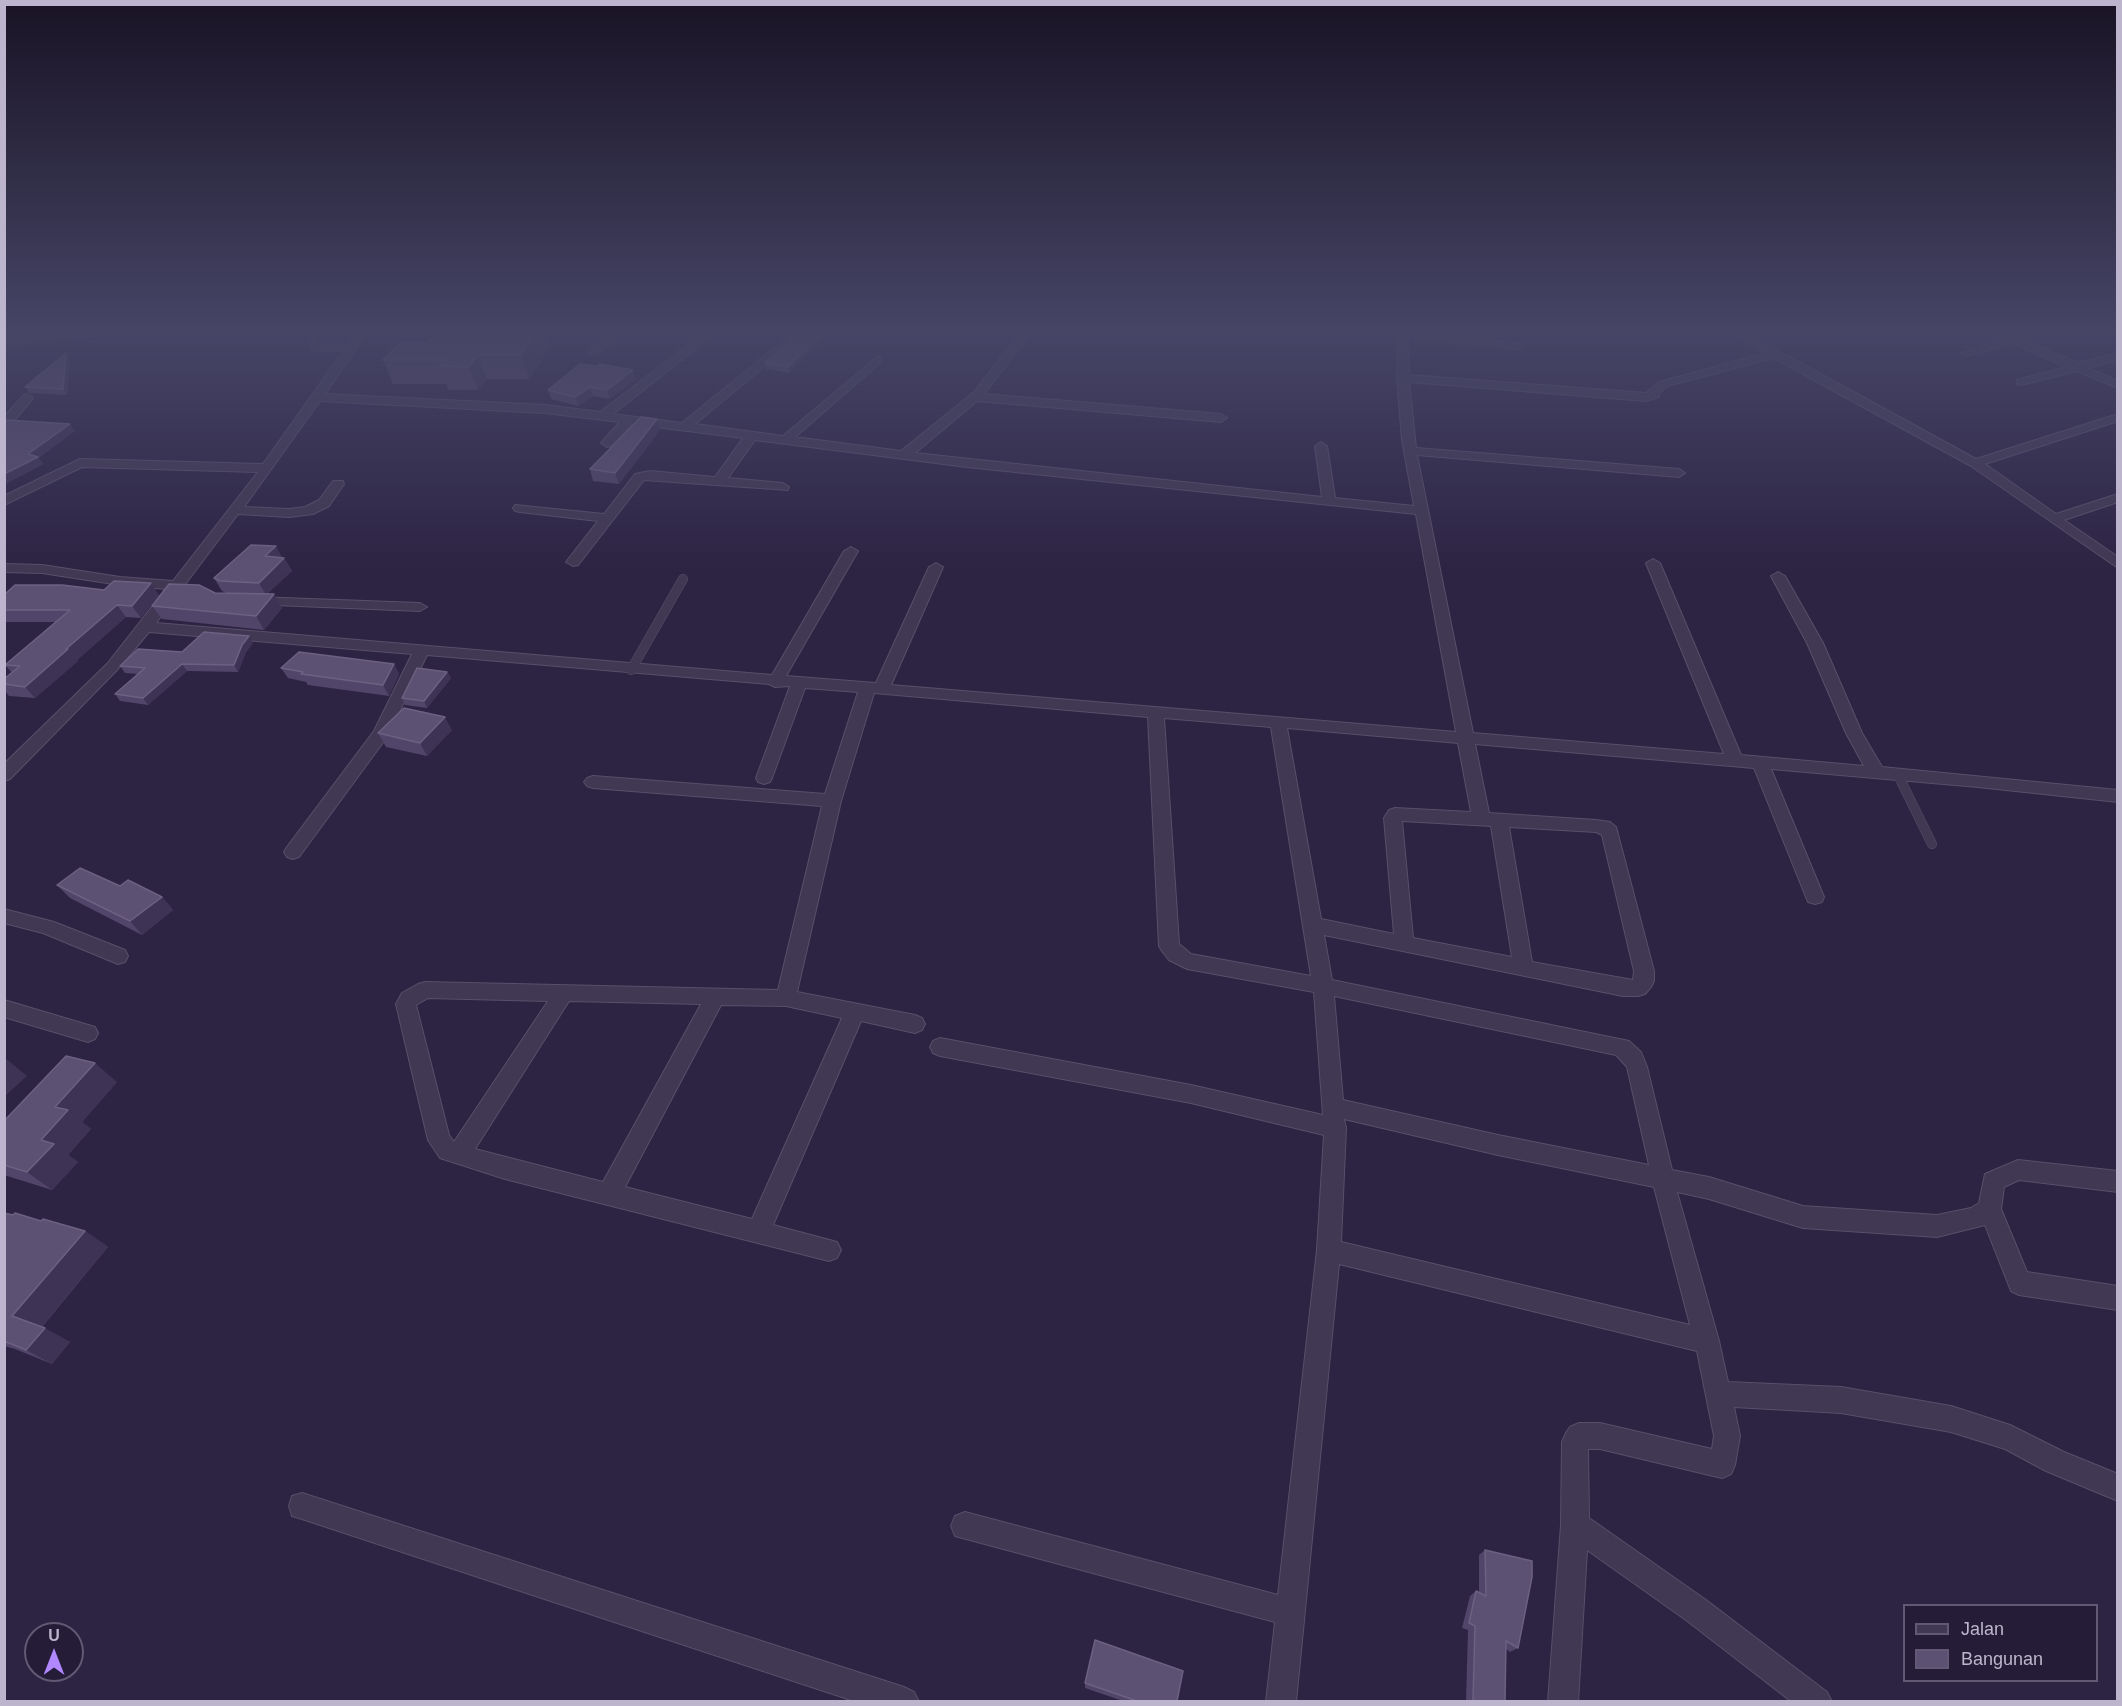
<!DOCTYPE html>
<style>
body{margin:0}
#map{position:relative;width:2122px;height:1706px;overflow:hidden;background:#2d2343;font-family:Helvetica,sans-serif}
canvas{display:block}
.frame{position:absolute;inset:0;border:6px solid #bdb5cd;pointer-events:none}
.legend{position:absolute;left:1903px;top:1604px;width:195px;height:78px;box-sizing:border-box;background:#251d38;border:2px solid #625a74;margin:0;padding:8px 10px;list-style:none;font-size:18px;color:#bdb5cd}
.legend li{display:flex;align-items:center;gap:12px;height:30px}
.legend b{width:30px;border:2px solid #625a74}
.north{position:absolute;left:24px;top:1622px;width:60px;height:60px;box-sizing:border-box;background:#251d38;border:2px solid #625a74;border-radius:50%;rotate:0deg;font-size:16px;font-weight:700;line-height:24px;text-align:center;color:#bdb5cd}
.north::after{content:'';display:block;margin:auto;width:21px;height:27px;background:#b188ff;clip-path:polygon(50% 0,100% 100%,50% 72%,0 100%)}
</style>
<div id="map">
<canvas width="2122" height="1706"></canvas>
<div class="frame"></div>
<ul class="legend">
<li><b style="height:8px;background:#413853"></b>Jalan</li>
<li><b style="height:16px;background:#5d5173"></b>Bangunan</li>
</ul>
<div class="north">U</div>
</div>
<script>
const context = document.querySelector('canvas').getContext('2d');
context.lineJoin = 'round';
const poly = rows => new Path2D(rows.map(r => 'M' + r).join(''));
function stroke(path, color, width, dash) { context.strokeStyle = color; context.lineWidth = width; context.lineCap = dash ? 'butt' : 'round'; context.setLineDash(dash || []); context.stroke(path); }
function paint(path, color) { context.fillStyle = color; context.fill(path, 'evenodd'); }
const laneFar1 = poly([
 [314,336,313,349,353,347]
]);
const lane = poly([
 [631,670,683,579],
 [1898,775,1932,844]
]);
const street = poly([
 [354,336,365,336,325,394,545,405,600,412,700,336,712,336,613,414,682,423,789,336,801,336,695,424,783,436,877,357,881,358,881,362,795,437,901,451,973,393,1018,336,1029,336,984,394,1221,414,1227,418,1221,422,977,401,915,453,1322,497,1315,446,1321,442,1327,446,1335,498,1414,506,1402,440,1397,378,1398,336,1408,336,1409,375,1646,393,1659,382,1766,353,1738,336,1751,336,1976,459,2118,414,2118,421,1985,464,2056,514,2118,494,2118,502,2064,520,2118,557,2118,568,1971,466,1774,358,1667,386,1661,391,1658,397,1646,401,1409,382,1416,448,1679,469,1685,473,1679,477,1417,455,1473,733,1724,754,1646,563,1653,559,1660,563,1741,755,1864,766,1846,733,1807,643,1771,576,1778,572,1785,576,1823,643,1862,733,1882,767,2118,790,2118,802,1978,787,1771,769,1824,897,1822,902,1815,904,1808,902,1806,897,1754,768,1475,744,1489,813,1596,820,1610,822,1616,827,1654,971,1654,981,1651,987,1645,994,1638,996,1623,996,1324,935,1332,980,1629,1041,1641,1052,1647,1067,1672,1170,1709,1177,1803,1206,1937,1215,1971,1208,1979,1203,1985,1174,2018,1160,2118,1171,2118,1192,2019,1180,2004,1187,2001,1209,2027,1272,2118,1286,2118,1310,2019,1295,2011,1291,1985,1225,1937,1237,1803,1228,1709,1199,1677,1192,1719,1341,1728,1382,1841,1387,1951,1406,2010,1425,2064,1452,2118,1474,2118,1501,2046,1471,2005,1449,1951,1432,1841,1413,1734,1407,1740,1436,1735,1465,1731,1474,1722,1478,1600,1449,1588,1449,1589,1518,1706,1600,1827,1692,1832,1702,1792,1702,1686,1620,1587,1550,1578,1702,1548,1702,1561,1525,1562,1442,1566,1433,1570,1427,1579,1423,1600,1423,1712,1449,1714,1436,1697,1351,1339,1264,1296,1702,1266,1702,1275,1622,955,1536,951,1526,955,1516,965,1512,1278,1595,1317,1250,1324,1135,1191,1103,940,1056,933,1053,930,1047,933,1041,940,1038,1191,1085,1323,1115,1314,992,1187,969,1169,960,1162,951,1159,946,1148,717,874,693,841,801,797,992,915,1015,922,1018,925,1024,922,1030,915,1033,861,1021,773,1225,837,1242,841,1250,837,1258,829,1261,505,1179,440,1158,428,1140,396,1004,402,993,418,984,425,982,778,990,822,806,593,788,587,786,584,782,587,778,593,776,825,794,858,692,805,688,772,778,770,782,764,784,758,782,756,778,790,686,775,687,769,684,427,655,387,737,299,857,293,859,287,857,284,852,287,847,374,731,412,654,149,632,117,670,10,779,4,781,4,764,107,664,166,589,120,585,42,573,4,572,4,564,42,565,120,577,173,581,258,472,82,467,4,505,4,496,80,459,263,464,354,336],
 [320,401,545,413,620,422,601,443,607,447,611,446,632,424,743,438,715,477,650,471,635,474,604,514,515,505,513,508,515,511,520,512,598,521,566,562,573,566,578,565,644,480,788,490,789,487,783,483,728,478,755,440,967,467,1416,514,1456,732,891,685,943,567,936,563,929,567,876,683,786,676,858,551,851,547,844,551,772,675,156,623,238,514,289,517,313,514,329,506,344,484,343,481,333,481,319,500,305,507,289,509,244,507,320,401],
 [1164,718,1271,727,1311,976,1191,954,1179,944,1164,718],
 [1287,728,1458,743,1471,812,1395,808,1389,810,1384,818,1394,934,1321,919,1287,728],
 [1402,821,1491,826,1512,957,1413,938,1402,821],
 [1509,827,1596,832,1602,835,1634,971,1633,980,1532,962,1509,827],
 [1334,996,1616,1055,1627,1067,1649,1165,1498,1135,1343,1100,1334,996],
 [428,998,548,1001,454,1142,449,1135,416,1005,428,998],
 [569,1001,701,1004,603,1182,475,1149,569,1001],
 [721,1005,786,1006,842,1018,752,1219,625,1187,721,1005],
 [1344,1119,1498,1155,1654,1187,1690,1325,1341,1242,1346,1128,1344,1119],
 [603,336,617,338,596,354,588,354,588,350,604,338,603,336],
 [1412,336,1451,336,1517,343,1523,346,1517,349,1417,339,1412,336],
 [2000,336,2024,336,2024,340,2078,363,2118,353,2118,360,2088,368,2118,381,2118,388,2076,371,2021,385,2017,384,2017,380,2066,367,2013,343,1967,356,1961,353,2003,339,2000,336],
 [27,394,33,398,8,428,4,429,4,417,23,396,27,394],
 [255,597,420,603,427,607,420,611,250,604,248,601,250,598,255,597],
 [4,909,54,922,125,950,128,956,125,962,118,964,43,933,4,923,4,909],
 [4,1000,95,1027,98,1033,95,1039,88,1042,4,1017,4,1000],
 [302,1493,904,1687,914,1692,919,1702,857,1702,302,1519,292,1516,289,1506,292,1496,302,1493]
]);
const wall = poly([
 [796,336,789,373,766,369,765,363],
 [428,343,550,347,529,379,487,379,478,390,449,390,446,384,393,384,383,360],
 [66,353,70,359,67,395,29,393,25,387],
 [636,379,610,399,593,396,578,406,551,399,548,390],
 [660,430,619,484,593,481,590,469],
 [283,558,284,558,292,571,267,594,282,608,264,630,162,619,152,606,215,593,226,593,222,591,214,578],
 [104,590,159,595,141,618,126,617,77,660,78,661,35,698,9,696,4,690,4,679,12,673,5,665,56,622,4,622,4,595],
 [253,643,246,652,238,672,187,671,148,705,120,701,115,694,138,674,125,673,120,666,182,652],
 [394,664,399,674,389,696,308,685,306,682,288,678,281,668],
 [447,672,451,678,427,708,405,705,402,698],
 [452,730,427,756,386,747,378,733],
 [57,885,120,886,162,897,173,910,142,935,70,898],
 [117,1082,82,1122,91,1129,68,1155,78,1162,52,1190,4,1175,4,1121],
 [4,1213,85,1231,108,1247,42,1327,70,1342,52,1364,15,1349,4,1346],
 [1485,1550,1518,1648,1510,1652,1506,1649,1505,1701,1466,1701,1468,1630,1462,1628,1470,1596,1476,1591,1479,1593,1479,1555],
 [1085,1683,1177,1701,1123,1701,1085,1688]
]);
const shadedWall = poly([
 [4,336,105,336,4,346],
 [534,336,546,336,550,347,529,379,521,355],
 [820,336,828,336,789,373,788,367],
 [66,353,70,359,67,395,63,389],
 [478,355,487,379,478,390,469,367],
 [633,370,636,379,610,399,607,390],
 [590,387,593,396,578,406,575,397],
 [657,419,660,430,619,484,615,473],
 [70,424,75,431,39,458,44,464,4,485,4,474,28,454],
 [276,546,283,559,265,556],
 [284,558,292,571,266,595,259,583],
 [151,583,159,595,141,618,132,606],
 [274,594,282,608,264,630,256,616],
 [117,605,126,617,77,660,78,661,35,698,25,687,66,649],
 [249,636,253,643,246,652,238,672,234,665,242,645],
 [182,664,187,671,148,705,143,698],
 [394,664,399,674,389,696,383,685],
 [447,672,451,678,427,708,424,701],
 [445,717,452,730,427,756,420,743],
 [162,897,173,910,142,935,130,921],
 [4,1057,27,1076,4,1097],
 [95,1063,117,1082,82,1122,91,1129,68,1155,78,1162,52,1190,27,1172,55,1107],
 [85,1231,108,1247,38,1331,12,1316],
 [45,1328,70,1342,52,1364,26,1350]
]);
const building = poly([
 [433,336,534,336,521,355,478,355,469,367,440,366,444,360,383,360,401,342,428,343,433,336],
 [796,336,820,336,788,367,765,363,796,336],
 [66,353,63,389,25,387,66,353],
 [580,364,597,366,600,364,633,370,607,390,590,387,575,397,548,390,580,364],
 [641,417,657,419,615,473,590,469,641,417],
 [6,420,70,424,28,454,38,457,4,474,4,421,6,420],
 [251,545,276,546,265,556,284,558,259,583,220,581,214,578,251,545],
 [114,581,151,583,132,606,117,605,66,649,68,649,25,687,4,684,4,679,20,666,5,665,70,610,4,610,4,595,15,585,62,585,104,590,114,581],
 [169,584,199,585,215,593,274,594,256,616,152,606,169,584],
 [204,632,249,636,242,645,234,665,182,664,143,698,115,694,145,668,120,666,138,649,182,652,204,632],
 [299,652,394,664,383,685,301,674,303,672,281,668,299,652],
 [417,668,447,672,424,701,402,698,417,668],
 [404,708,445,717,420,743,378,733,404,708],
 [80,868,120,886,128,880,162,897,130,921,57,885,80,868],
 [66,1056,95,1063,55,1107,68,1110,41,1140,54,1144,27,1172,4,1165,4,1121,66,1056],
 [4,1213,13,1215,15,1213,41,1221,43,1219,85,1231,12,1316,45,1328,26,1350,4,1341,4,1213],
 [1485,1550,1532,1561,1532,1577,1518,1648,1506,1641,1505,1701,1473,1701,1475,1626,1469,1623,1476,1591,1486,1596,1485,1550],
 [1095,1640,1183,1671,1177,1701,1137,1701,1085,1683,1095,1640]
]);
stroke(laneFar1, '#58506a', 8);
stroke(lane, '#58506a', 10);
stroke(street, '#58506a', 2);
stroke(laneFar1, '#413853', 8);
stroke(lane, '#413853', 9);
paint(street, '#413853');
paint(wall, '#514569');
paint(shadedWall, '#3e3355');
paint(building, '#5d5173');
stroke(building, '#6c6181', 1.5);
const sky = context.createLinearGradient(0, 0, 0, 575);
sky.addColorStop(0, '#191325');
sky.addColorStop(0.58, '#464566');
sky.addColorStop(1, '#46456600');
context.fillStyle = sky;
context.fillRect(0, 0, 2122, 575);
</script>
